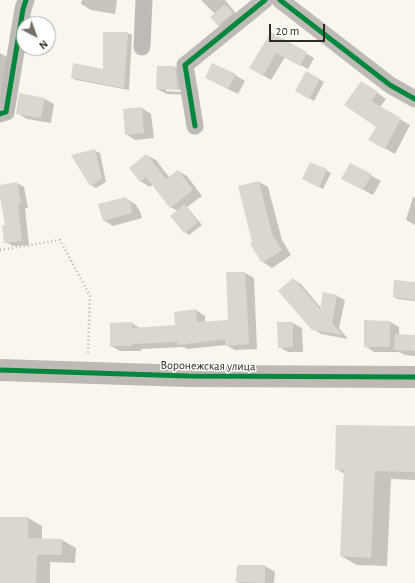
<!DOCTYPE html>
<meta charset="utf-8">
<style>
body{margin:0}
#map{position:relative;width:415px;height:583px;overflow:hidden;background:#f9f6ee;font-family:"Alegreya Sans",sans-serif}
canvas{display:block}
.north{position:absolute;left:16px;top:16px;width:40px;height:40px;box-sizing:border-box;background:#fff;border:1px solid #abaaa6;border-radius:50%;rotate:139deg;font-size:11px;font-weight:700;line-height:16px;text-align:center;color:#2e2a21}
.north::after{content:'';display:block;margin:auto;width:14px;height:18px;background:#757169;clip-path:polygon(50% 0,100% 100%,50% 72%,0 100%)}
.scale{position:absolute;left:269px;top:24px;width:56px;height:18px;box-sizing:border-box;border:2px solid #2e2a21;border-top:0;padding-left:5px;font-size:12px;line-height:14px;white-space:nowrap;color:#2e2a21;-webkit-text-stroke:3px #fff;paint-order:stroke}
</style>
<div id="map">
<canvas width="415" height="583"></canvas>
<div class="north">N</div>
<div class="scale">20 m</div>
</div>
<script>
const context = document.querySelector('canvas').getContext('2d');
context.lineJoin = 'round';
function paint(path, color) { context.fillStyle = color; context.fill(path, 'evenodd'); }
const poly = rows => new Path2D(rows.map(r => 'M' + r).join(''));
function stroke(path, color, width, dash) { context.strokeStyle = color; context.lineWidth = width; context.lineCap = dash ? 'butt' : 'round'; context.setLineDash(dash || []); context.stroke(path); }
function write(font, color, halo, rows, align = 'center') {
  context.font = font + ' "Alegreya Sans",sans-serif'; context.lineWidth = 3; context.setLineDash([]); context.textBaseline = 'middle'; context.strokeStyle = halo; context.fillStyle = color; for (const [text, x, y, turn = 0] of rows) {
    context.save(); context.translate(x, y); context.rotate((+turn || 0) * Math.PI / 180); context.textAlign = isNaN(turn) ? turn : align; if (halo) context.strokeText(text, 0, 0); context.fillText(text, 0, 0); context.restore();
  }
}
const shadow = poly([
 [82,0,117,0,115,14,91,10,81,4],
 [201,0,225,0,240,18,226,29,218,25,215,14],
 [128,33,132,35,129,90,76,80,72,78,104,70],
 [271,33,314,58,308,69,285,57,271,80,251,68],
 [0,53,9,58,0,115],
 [175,67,184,73,187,95,167,94,157,89],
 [166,89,183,90,183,92,166,91],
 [306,72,324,82,314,101,296,90],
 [235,75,245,81,238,94,216,83],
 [371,88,386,99,380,107,410,125,395,154,370,140,377,127,346,104],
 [45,99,54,104,51,123,27,119,17,113],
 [142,108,151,114,154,138,135,140,126,134],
 [95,151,100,153,106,182,96,188,91,185,72,156],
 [146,155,156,160,169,177,178,171,187,176,202,196,187,207,202,225,189,235,185,232,178,211,170,207,153,184,150,187,140,181],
 [350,164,381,181,373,195,352,184],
 [326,170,331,173,323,189,308,182],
 [259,182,268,187,282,240,291,255,272,268,263,262,254,243],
 [17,183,24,187,28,208,25,208,29,245,13,246,5,242,6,225,0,186],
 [413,197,415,198,415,225,406,220],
 [125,198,135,204,140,211,142,218,113,226,103,220],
 [245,273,254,278,257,349,235,350,226,345,188,349,183,347,141,349,141,351,120,351,111,346,131,323,140,328,177,326,196,310,205,316,205,323,229,321],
 [293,279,301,284,321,308,324,293,337,296,345,300,339,328,348,339,321,334,313,329],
 [415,283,415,301,398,299,394,297],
 [390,322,399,327,399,335,415,336,415,356,405,355,399,352,374,352,365,346],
 [293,323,302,328,303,352,288,352,279,347],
 [415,427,415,480,391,479,387,566,357,565,341,556,345,474,336,469],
 [0,518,28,518,42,526,42,539,62,540,76,548,75,563,50,562,50,583,0,583],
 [238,566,265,566,275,572,274,583,240,583,237,582]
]);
const building = poly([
 [225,4,233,13,218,26,210,17],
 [103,32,128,32,124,88,71,78,73,63,103,69],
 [271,32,307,52,300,66,276,53,263,76,249,68],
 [212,63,236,74,228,89,205,78],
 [157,66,175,66,178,90,156,89],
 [306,71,320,79,309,99,295,91],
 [361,81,378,92,371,101,401,118,385,149,368,140,376,127,344,105],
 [19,93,45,98,41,118,16,114],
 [142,107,144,133,125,135,123,109],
 [95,149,102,179,90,186,71,155],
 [146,154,166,179,178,170,193,190,170,208,146,177,140,182,129,168],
 [310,162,327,169,319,187,302,179],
 [350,163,372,174,363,190,341,179],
 [259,181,272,234,282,250,262,263,250,244,252,242,238,186],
 [17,182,21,204,18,204,22,241,4,243,2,225,5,225,0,197,0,185],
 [126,197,131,205,132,213,103,221,98,204],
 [184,204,198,222,184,233,170,216],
 [226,272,245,272,249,344,225,346,225,339,178,345,177,342,132,344,132,346,110,346,110,323,132,322,132,328,175,325,174,312,196,309,197,322,228,320],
 [293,278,320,309,323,292,337,295,332,323,343,335,312,330,278,291],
 [394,280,415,282,415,300,393,297],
 [364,320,390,321,390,347,364,347],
 [277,322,293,322,293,347,278,348],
 [395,334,415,335,415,351,394,350],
 [336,425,415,426,415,472,375,471,371,558,340,556,344,470,335,470],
 [0,517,28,517,28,538,62,539,62,555,37,555,36,583,0,583],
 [237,565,265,565,265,583,236,582]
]);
const path = poly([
 [0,250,60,240,90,296,88,353]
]);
const street = poly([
 [280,0,390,85,415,99],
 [142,47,144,0],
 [0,114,6,112,23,9,26,0],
 [195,126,185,65,265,0]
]);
const secondary = poly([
 [0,370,188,376,415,377]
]);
const cycleway = poly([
 [280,0,390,85,415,99],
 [0,114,6,112,23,9,26,0],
 [195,126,185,65,265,0],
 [0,370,188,376,415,377]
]);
const streetNames = [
 ["Воронежская улица",208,366,1]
];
paint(shadow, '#0003');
paint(building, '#dbd6cf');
stroke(path, '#b5b1ad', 2.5, [1, 3]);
stroke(street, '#bebab7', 17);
stroke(secondary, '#beb9b4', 22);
stroke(cycleway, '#00873e', 5);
write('12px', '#2e2a21', '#fff', streetNames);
</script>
